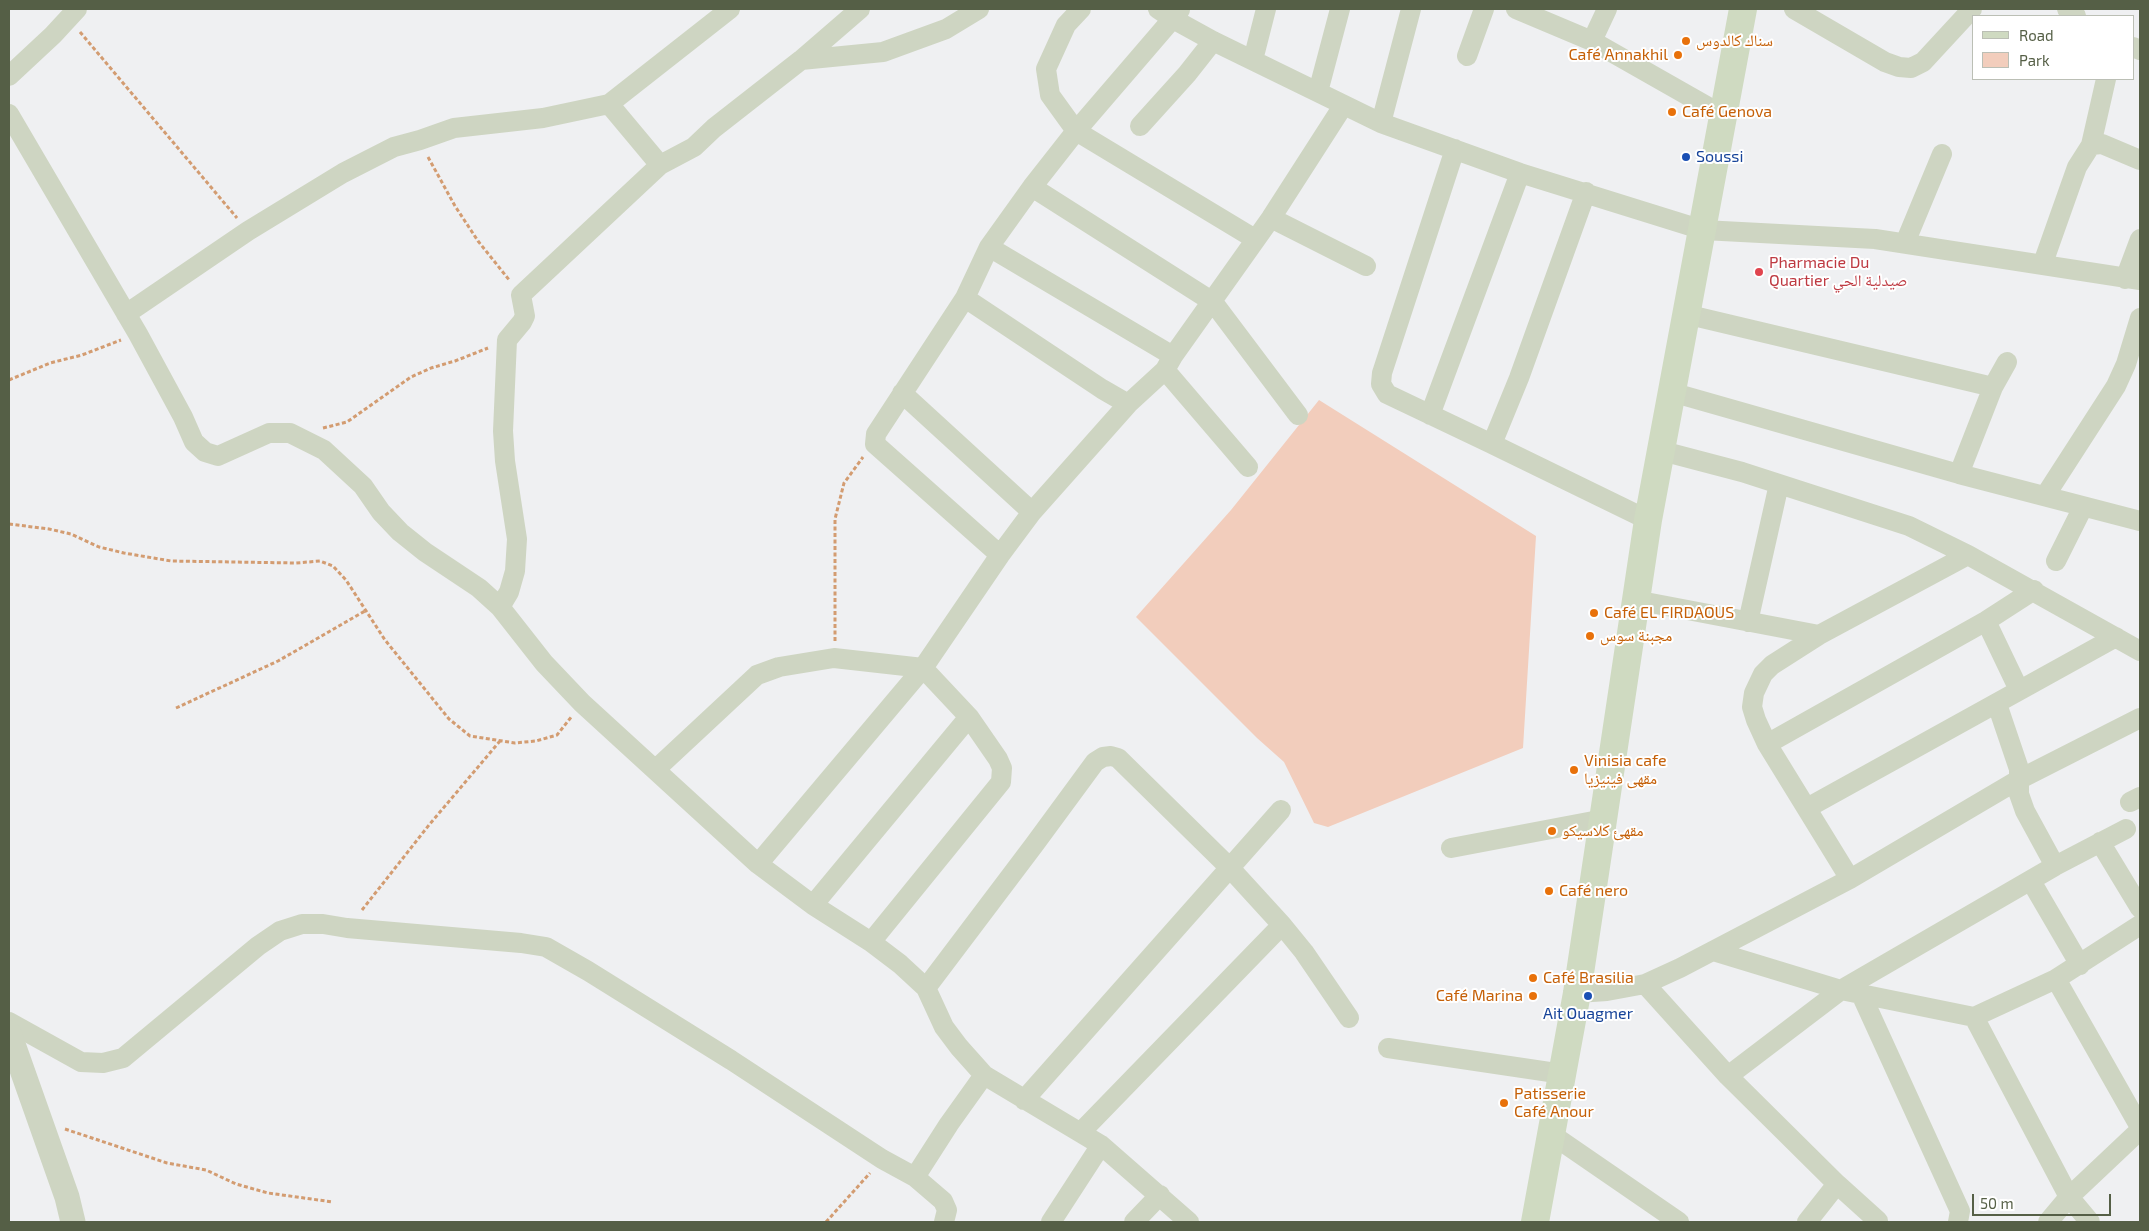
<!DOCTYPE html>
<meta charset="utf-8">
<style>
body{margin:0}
#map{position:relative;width:2149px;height:1231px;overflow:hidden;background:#eff0f2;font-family:"Exo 2",sans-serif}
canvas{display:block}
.frame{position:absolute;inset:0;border:10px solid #555f46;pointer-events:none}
.legend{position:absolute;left:1972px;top:15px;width:162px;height:65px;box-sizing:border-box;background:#fff;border:1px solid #bbbfb5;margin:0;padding:6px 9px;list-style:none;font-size:15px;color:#555f46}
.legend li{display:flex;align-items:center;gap:10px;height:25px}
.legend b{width:25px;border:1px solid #bbbfb5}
.scale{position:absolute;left:1972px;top:1194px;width:139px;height:22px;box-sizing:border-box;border:2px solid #555f46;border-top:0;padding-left:6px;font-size:15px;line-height:18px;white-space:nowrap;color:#555f46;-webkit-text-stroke:4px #fff;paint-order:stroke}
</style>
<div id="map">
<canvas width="2149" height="1231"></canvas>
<div class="frame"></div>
<ul class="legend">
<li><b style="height:6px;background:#cfdac1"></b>Road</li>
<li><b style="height:14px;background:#f2cdbc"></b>Park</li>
</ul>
<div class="scale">50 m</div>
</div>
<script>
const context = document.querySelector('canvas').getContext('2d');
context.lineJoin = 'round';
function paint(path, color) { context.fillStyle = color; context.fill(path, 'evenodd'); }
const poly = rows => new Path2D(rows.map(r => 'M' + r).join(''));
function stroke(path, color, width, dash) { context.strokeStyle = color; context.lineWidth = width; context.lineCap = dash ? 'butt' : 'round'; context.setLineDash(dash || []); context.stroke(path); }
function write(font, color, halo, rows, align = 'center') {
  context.font = font + ' "Exo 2","Noto Naskh Arabic",sans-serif'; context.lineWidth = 4; context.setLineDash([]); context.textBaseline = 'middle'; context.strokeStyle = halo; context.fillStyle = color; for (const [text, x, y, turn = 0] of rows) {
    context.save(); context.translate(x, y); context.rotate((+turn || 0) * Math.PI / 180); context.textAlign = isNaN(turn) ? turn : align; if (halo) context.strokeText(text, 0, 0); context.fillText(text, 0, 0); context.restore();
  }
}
const green = poly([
 [1319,400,1536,536,1523,748,1328,827,1314,823,1284,762,1257,738,1136,617,1231,510]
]);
const path = poly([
 [80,32,237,218],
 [428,157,455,206,478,241,510,281],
 [9,380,50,363,82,355,121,340],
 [323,428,347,422,411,377,431,368,455,361,488,348],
 [9,524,49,529,71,534,99,547,124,553,171,561,296,563,320,561,333,566,346,580,385,640,449,719,470,736,515,743,536,741,557,735,572,716],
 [835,641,835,519,844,483,863,457],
 [176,708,278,661,365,611],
 [362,910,429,825,500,741],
 [65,1129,167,1163,206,1170,236,1184,268,1193,333,1202],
 [826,1222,870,1173]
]);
const minor = poly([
 [1081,9,1066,25,1046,69,1050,95,1076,131,1255,239],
 [1158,9,1173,19,1213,41,1381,123,1520,173,1703,230,1875,239,2140,280],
 [1516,9,1592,41,1724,116],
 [1794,9,1885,62,1899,67,1911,68,1923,62,1972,9],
 [2067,9,2076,16],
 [1592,41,1607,9],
 [2133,47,2140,50],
 [1467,56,1484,9],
 [801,60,883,52,946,29,979,9],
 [1253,60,1266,9],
 [9,76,53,35,77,9],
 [1318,92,1340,9],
 [609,104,730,9],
 [9,114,138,334,183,417,194,442,205,452,218,456,269,433,290,433,324,450,363,486,381,512,400,532,425,552,479,588,500,607,544,663,582,703,758,864,813,905,871,942,900,964,926,988,944,1027,959,1047,984,1075,1101,1145,1189,1222],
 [1381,123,1411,9],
 [1140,126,1187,74,1213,41],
 [2091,145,2106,79],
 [1455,149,1382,373,1381,384,1387,394,1492,444,1519,378,1586,192],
 [660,165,694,147,714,128,801,60,860,9],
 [1032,187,1213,302,1298,415],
 [1271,218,1366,266],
 [1905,243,1942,154],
 [989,247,1173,356],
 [2043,263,2077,167,2091,145,2102,144,2140,160],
 [2125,279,2140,239],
 [965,298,1102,389,1128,404],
 [126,314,248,231,343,173,394,147,420,140,454,128,543,118,609,104,660,165,521,295,525,316,522,322,507,340,503,431,505,461,517,539,515,571,509,592,500,607],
 [1685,314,1993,387],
 [1165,370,1248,467],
 [1671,392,1959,474,2140,521],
 [902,393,1032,512],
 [1430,415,1520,173],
 [1492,444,1648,520],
 [1662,451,1742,472,1909,526,1968,555],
 [1959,474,1993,387,2007,362],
 [2045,496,2116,386,2126,364,2140,318],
 [1000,555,875,444,876,434,965,298,989,247,1032,187,1076,131,1180,10],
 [2056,561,2083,507],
 [1635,600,1819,635],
 [1986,621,2019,690],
 [1748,622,1779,484],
 [1997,704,2019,769,2019,794,2025,811,2055,866],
 [1767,744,1986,621,2034,590],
 [655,770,757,675,779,667,834,658,923,668,969,717,998,759,1002,768,1001,782,871,942],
 [2130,802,2140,797],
 [1807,808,2116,637],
 [2100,842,2140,908],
 [1451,848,1604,819],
 [758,864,923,668,1000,555,1032,512,1128,404,1165,370,1173,356,1271,218,1343,106],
 [1850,879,1767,744,1756,720,1752,707,1754,693,1763,674,1772,665,1819,635,1968,555,2140,651],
 [2031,881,2080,965],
 [813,905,969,717],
 [1713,951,1841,990,1974,1017,2056,979,2140,1127],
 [2056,979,2140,925],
 [1645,984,1728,1076,1837,1184,1878,1221],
 [926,988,1034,845,1095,762,1103,757,1111,756,1118,758,1229,867,1282,925,1304,952,1349,1018],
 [1577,993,1607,991,1645,984,1680,968,1850,879,2018,780,2140,718],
 [1861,994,1960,1211,1958,1222],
 [1974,1017,2069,1197,2090,1222],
 [9,1022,81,1062,103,1063,123,1058,258,946,280,931,302,924,323,924,347,928,521,943,546,947,588,971,731,1060,882,1159,915,1177,943,1201,947,1210,944,1222],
 [1388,1048,1563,1074],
 [1728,1076,1841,990,2055,866,2126,829],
 [1024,1100,1281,810],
 [1081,1132,1282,925],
 [1551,1134,1679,1222],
 [915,1177,949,1124,984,1075],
 [1051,1222,1101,1145],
 [1134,1222,1160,1195],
 [1807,1222,1837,1184],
 [2048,1222,2069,1197,2140,1130]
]);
const tertiary = poly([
 [9,1033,67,1197,73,1222]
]);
const secondary = poly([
 [1535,1222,1577,993,1648,520,1743,9]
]);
const markers = [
 [1686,41,5,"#e8710a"],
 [1678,55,5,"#e8710a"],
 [1672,112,5,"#e8710a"],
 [1686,157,5,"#1a4fb4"],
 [1759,272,5,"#e0444e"],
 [1594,613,5,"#e8710a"],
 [1590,636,5,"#e8710a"],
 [1574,770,5,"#e8710a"],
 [1552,831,5,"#e8710a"],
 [1549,891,5,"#e8710a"],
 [1533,978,5,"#e8710a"],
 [1533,996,5,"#e8710a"],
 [1588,996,5,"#1a4fb4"],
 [1504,1103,5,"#e8710a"]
];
const foodNames = [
 ["سناك كالدوس",1696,41],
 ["Café Annakhil",1668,55,"right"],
 ["Café Genova",1682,112],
 ["Café EL FIRDAOUS",1604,613],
 ["مجبنة سوس",1600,636],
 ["Vinisia cafe",1584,761],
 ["مقهى فينيزيا",1584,779],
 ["مقهئ كلاسيكو",1562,831],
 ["Café nero",1559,891],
 ["Café Brasilia",1543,978],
 ["Café Marina",1523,996,"right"],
 ["Patisserie",1514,1094],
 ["Café Anour",1514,1112]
];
const transitNames = [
 ["Soussi",1696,157],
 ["Ait Ouagmer",1588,1014,"center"]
];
const healthNames = [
 ["Pharmacie Du",1769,263],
 ["Quartier صيدلية الحي",1769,281]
];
paint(green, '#f2cdbc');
stroke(path, '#d39c71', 3, [4, 2.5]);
stroke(minor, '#ced5c2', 20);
stroke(tertiary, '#ced5c2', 25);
stroke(secondary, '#cfdac1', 28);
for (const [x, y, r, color] of markers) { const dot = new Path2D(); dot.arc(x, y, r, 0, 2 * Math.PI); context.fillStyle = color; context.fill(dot); stroke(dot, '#fff', 2); }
write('16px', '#c56008', '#fff', foodNames, 'left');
write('16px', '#164399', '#fff', transitNames, 'left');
write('16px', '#be3a42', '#fff', healthNames, 'left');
</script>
